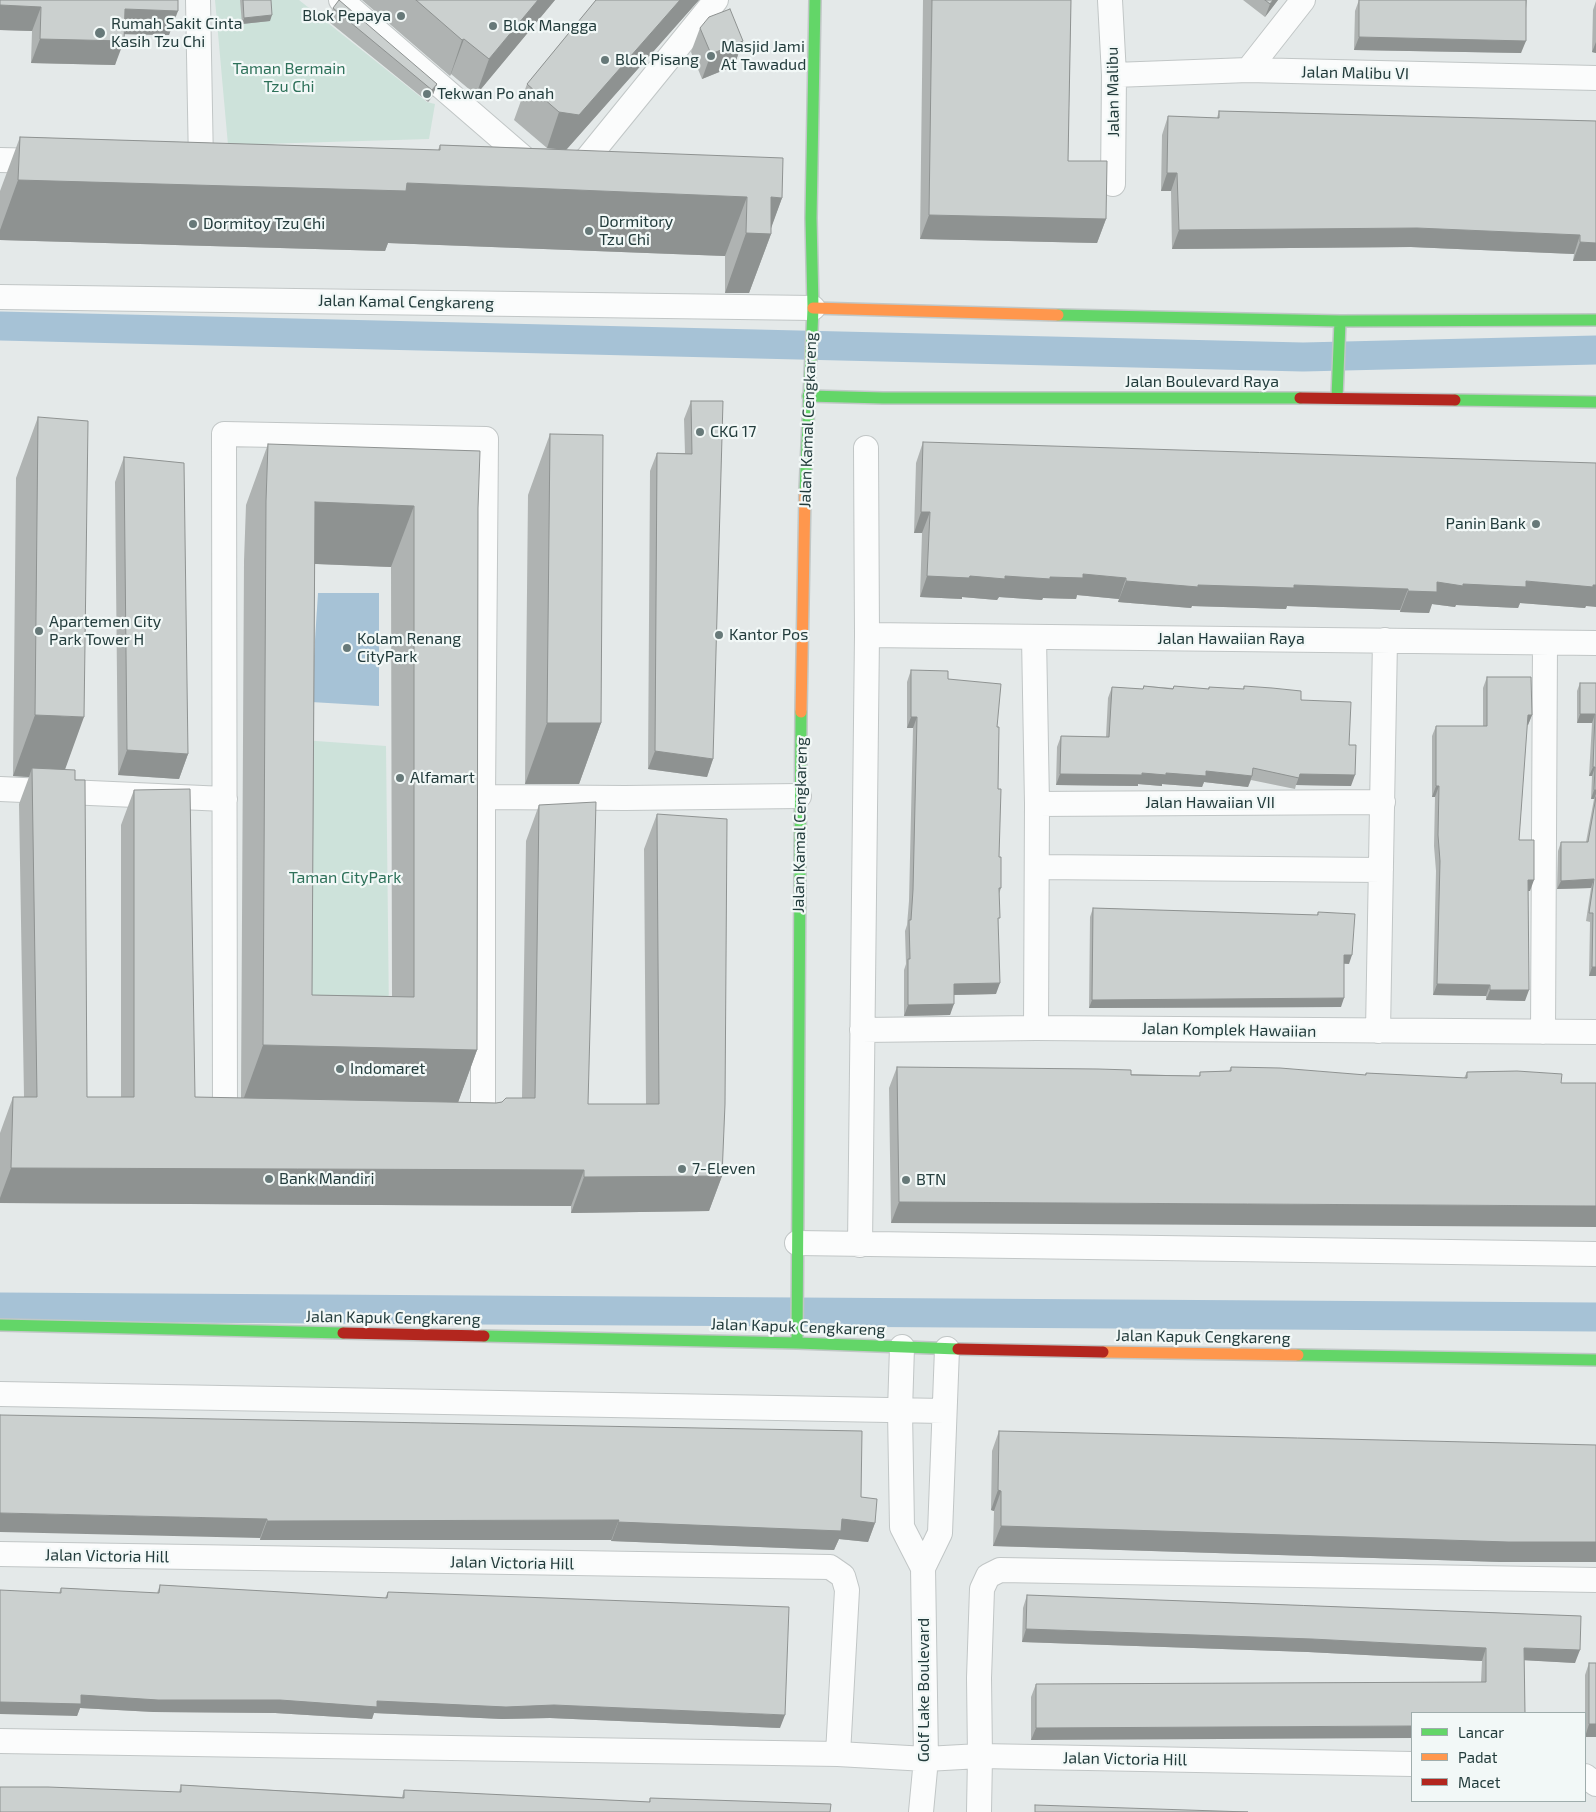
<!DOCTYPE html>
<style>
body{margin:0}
#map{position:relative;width:1596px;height:1812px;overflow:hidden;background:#e4e9e9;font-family:"Exo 2",sans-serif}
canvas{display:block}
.legend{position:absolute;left:1411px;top:1712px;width:175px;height:90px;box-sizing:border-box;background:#f2f8f7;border:1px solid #9fadac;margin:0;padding:6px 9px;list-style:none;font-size:15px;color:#233c3c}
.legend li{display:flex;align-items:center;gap:10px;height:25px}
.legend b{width:25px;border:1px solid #9fadac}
</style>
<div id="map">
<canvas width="1596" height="1812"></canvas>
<ul class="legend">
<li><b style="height:6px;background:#63d668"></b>Lancar</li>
<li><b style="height:6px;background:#ff974d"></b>Padat</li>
<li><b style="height:6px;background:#b3261e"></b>Macet</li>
</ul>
</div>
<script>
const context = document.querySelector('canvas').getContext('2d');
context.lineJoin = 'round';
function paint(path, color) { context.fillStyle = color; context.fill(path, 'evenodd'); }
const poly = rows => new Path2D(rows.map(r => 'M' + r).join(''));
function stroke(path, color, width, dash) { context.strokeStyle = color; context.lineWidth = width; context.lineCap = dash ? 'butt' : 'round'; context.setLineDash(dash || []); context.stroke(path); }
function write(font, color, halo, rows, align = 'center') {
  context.font = font + ' "Exo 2",sans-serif'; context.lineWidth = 4.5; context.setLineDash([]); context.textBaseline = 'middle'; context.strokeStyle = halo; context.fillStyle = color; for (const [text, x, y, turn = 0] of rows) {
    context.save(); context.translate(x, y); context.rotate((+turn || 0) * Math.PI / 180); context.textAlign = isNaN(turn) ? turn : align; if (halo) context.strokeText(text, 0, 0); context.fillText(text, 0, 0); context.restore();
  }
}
const green = poly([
 [215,0,299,0,427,102,435,104,429,139,228,145],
 [302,740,386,746,389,1017,304,1009]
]);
const water = poly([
 [318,593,379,593,379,706,311,702]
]);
const canal = poly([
 [0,326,1303,357,1596,350],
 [0,1307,1596,1317]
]);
const street = poly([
 [198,0,201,164],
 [341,0,525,159],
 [1110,0,1114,75,1113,184],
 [1248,70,1303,0],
 [1114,75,1248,70,1596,78],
 [0,160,44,161],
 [568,165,575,165,586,160,716,0],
 [0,297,813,308],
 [224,434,486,439,483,797,483,1125,225,1119,224,434],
 [867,635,1596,643],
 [1034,637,1037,804,1036,1028],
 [0,789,225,799],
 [483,797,625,798,799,796],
 [1037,804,1383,802],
 [1038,867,1381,870],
 [862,1030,1036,1028,1596,1032],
 [1378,1031,1385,640],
 [1543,1032,1545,643],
 [797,1243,1596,1254],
 [860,1245,867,635,866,448],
 [902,1347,900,1411,902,1527,923,1568],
 [0,1394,944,1411],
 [0,1554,830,1567,843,1576,847,1590,838,1754],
 [0,1741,838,1754,926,1759,980,1756,1412,1764],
 [1585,1776,1596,1784],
 [921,1812,926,1759,923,1568,940,1533,947,1349],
 [979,1812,980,1756,979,1678,982,1589,988,1576,1000,1570,1596,1580]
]);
const fast = poly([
 [1058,315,1340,321,1596,320],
 [808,396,883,398,1300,398],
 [1337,398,1340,321],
 [1455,400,1596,402],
 [805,492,813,308,811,218,815,0],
 [0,1325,343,1333],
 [484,1336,797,1343,958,1349],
 [797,1343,801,712],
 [1298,1355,1596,1360]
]);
const slow = poly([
 [813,308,1058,315],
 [801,712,805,492],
 [1103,1352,1298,1355]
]);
const jam = poly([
 [1300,398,1455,400],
 [343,1333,484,1336],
 [958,1349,1103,1352]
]);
const wall = poly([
 [0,0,178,0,169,35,124,34,115,65,31,63,32,31,0,30],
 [240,0,271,0,270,21,242,24],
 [362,0,555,0,476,95,451,74,450,76],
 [596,0,699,0,566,150,782,198,771,227,771,234,749,293,725,293,725,256,388,243,385,251,0,240,0,191,20,137,438,150,440,145,561,149,547,148,514,120,527,84],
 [923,0,1071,0,1068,161,1106,219,1097,243,920,239],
 [1243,0,1278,0,1265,17],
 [1359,0,1527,0,1521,53,1354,50,1355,11],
 [1596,1,1596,53,1592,52,1593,10],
 [333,8,437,84,432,97,428,102,328,21],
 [700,28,743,41,734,66,702,79,691,52],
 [1219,111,1596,121,1596,261,1573,261,1574,254,1411,247,1172,249,1171,191,1161,191,1162,135,1168,116,1217,118],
 [691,401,713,759,707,777,648,769,650,471,657,453,685,453,684,419],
 [38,417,65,770,75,780,87,1097,121,1097,121,825,134,790,195,1097,241,1098,244,561,246,505,268,444,478,508,477,1050,458,1102,496,1103,522,1098,526,841,539,805,588,1104,646,1104,644,849,657,814,722,1176,709,1211,571,1213,571,1206,0,1203,0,1133,13,1097,24,1097,19,804,29,777,13,776,16,478],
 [315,564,391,567,392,996,312,995],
 [550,434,601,723,579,784,525,784,528,495],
 [923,442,1586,606,1585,608,1520,603,1518,608,1456,605,1455,607,1432,604,1429,613,1400,612,1400,610,1287,606,1286,609,1192,606,1191,608,1118,602,1119,599,1077,595,1076,599,1043,598,1042,600,999,597,997,600,962,597,962,599,920,597,922,533,914,533,916,463],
 [124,457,188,754,179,779,118,775,115,482],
 [911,670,948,679,997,727,999,857,1001,888,999,894,996,994,954,995,950,1015,904,1016,904,970,906,964,905,931,907,925,909,901,913,728,907,728,907,682],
 [1487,677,1532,715,1528,725,1527,725,1519,840,1530,891,1528,891,1525,1001,1486,1000,1486,996,1433,995,1436,871,1434,846,1435,797,1432,797,1432,736,1436,726,1483,726,1483,688],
 [1580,683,1596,683,1596,976,1589,976,1590,922,1586,921,1591,888,1557,889,1558,851,1561,842,1586,842,1594,799,1591,799,1592,776,1589,776,1592,723,1577,723,1577,691],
 [1144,686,1173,688,1174,686,1208,689,1209,687,1243,689,1244,686,1301,700,1349,745,1351,786,1296,785,1295,789,1251,780,1248,787,1204,782,1202,787,1162,784,1162,786,1138,784,1138,786,1056,785,1057,747,1061,736,1106,737,1108,698,1112,687,1143,689],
 [1093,908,1317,915,1318,912,1349,964,1344,964,1341,1007,1089,1008,1090,917],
 [897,1067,1199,1076,1200,1072,1229,1071,1231,1067,1365,1075,1366,1073,1464,1078,1467,1072,1517,1071,891,1223,889,1088],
 [0,1415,861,1497,875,1523,868,1542,839,1539,834,1550,611,1541,612,1540,260,1540,260,1538],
 [999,1431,1596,1562,1501,1562,993,1546,994,1511,991,1510,992,1451],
 [160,1585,385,1598,388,1592,780,1728,550,1718,502,1719,374,1713,372,1719,275,1713,154,1712,80,1708,77,1716,59,1593,61,1588,157,1593],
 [1027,1595,1581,1616,1575,1663,1524,1660,1525,1713,1031,1740,1031,1697,1036,1684,1481,1682,1482,1661,1308,1652,1022,1642,1023,1608],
 [1589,1663,1596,1663,1596,1737,1585,1737,1585,1675],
 [181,1785,402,1797,404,1790,649,1802,650,1798,830,1812,179,1792]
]);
const shadedWall = poly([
 [538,0,555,0,476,95,489,59],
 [680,0,699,0,566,150,547,148,559,112],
 [1273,0,1278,0,1265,17,1270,4],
 [0,5,41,7,32,31,0,30],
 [125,9,178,11,169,35,116,34],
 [272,15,270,21,242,24,244,18],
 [1359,37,1526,41,1521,53,1354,50],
 [40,39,124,41,115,65,31,63],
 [464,39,451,74,450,76,462,40],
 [743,41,734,66,702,79,711,54],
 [1596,42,1596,53,1592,52],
 [437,84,432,97,428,102,432,90],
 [1167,173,1177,173,1171,191,1161,191],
 [18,180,407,183,747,197,725,256,388,243,385,251,0,240,0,230],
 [771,197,782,198,769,234,771,234,749,293,725,293,746,233],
 [929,215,1106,219,1097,243,920,239],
 [1417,228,1580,235,1574,254,1411,247,1172,249,1179,230],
 [1580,242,1596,243,1596,261,1573,261],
 [315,502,414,506,391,567,293,563],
 [921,512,930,512,922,533,914,533],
 [1083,574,1126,578,1119,599,1077,595,1076,599,1043,598,1042,600,999,597,997,600,962,597,962,599,920,597,927,576,1005,576,1050,577],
 [1126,581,1198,585,1294,585,1408,589,1400,610,1287,606,1286,609,1192,606,1191,608,1118,602],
 [1526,581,1596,585,1596,607,1586,606,1585,608,1520,603,1518,608,1456,605,1455,607,1432,604,1429,613,1400,612,1408,591,1437,582,1463,584],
 [1580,714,1595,714,1592,723,1577,723],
 [35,715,84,717,62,778,32,768,29,777,13,776],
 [1528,715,1532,715,1528,725,1524,725],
 [911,717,917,717,913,728,907,728],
 [547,723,601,723,579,784,525,784],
 [127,750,188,754,179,779,118,775],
 [655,751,713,759,707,777,648,769],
 [1593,767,1595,767,1592,776,1589,776],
 [1206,771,1252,776,1248,787,1204,782,1202,787,1162,784,1162,786,1138,784,1138,786,1056,785,1060,774,1166,773],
 [1300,774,1355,775,1351,786,1296,785],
 [1436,786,1439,786,1435,797,1432,797],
 [1594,790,1596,790,1596,794,1594,799,1591,799],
 [1594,879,1591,888,1557,889,1561,881],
 [1528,880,1534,880,1530,891,1524,891],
 [1344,955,1352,955,1349,964,1341,963],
 [1592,967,1596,967,1596,976,1589,976],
 [1000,983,996,994,950,995,954,984],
 [1437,984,1490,985,1486,996,1433,995],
 [1490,990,1529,990,1525,1001,1486,1000],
 [1344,998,1341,1007,1089,1008,1092,1000],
 [954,1004,950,1015,904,1016,908,1005],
 [263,1045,477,1050,455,1111,241,1106],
 [11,1168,584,1170,571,1206,0,1203,0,1198],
 [722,1176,709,1211,571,1213,584,1177],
 [899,1202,1596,1206,1596,1227,891,1223],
 [998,1490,1001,1491,994,1511,991,1510],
 [0,1513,267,1519,260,1538,0,1532],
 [842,1519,875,1523,868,1542,839,1539,834,1550,611,1541,618,1522],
 [619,1520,612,1540,260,1540,267,1521],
 [1001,1526,1596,1542,1596,1562,1501,1562,993,1546],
 [1026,1629,1312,1639,1486,1648,1482,1661,1308,1652,1022,1642],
 [1524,1648,1580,1650,1575,1663,1520,1660],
 [81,1695,280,1700,377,1701,554,1705,785,1715,780,1728,550,1718,502,1719,374,1713,372,1719,275,1713,154,1712,80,1708,77,1716,0,1714,0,1702],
 [1589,1724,1596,1724,1596,1737,1585,1737],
 [1412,1726,1412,1738,1031,1740,1036,1728]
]);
const building = poly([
 [0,0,178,0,178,11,125,9,124,41,40,39,41,7,0,5,0,0],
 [243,0,271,0,272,15,244,18,243,0],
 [339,0,437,84,432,90,333,8,339,0],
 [416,0,538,0,489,59,464,39,462,40,416,0],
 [596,0,680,0,579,115,559,112,527,84,596,0],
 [932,0,1071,0,1068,161,1107,161,1106,219,929,215,932,0],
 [1265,0,1273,0,1270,4,1265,0],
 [1359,0,1526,0,1526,41,1359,37,1359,0],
 [730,9,743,41,711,54,700,28,709,17,730,9],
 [1219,111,1596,121,1596,243,1580,242,1580,235,1417,228,1179,230,1177,173,1167,173,1168,116,1219,118,1219,111],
 [20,137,440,150,440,145,783,158,782,198,771,197,771,234,746,233,747,197,407,183,406,191,18,180,20,137],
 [691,401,723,401,713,759,655,751,657,453,692,454,691,401],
 [38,417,88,421,84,717,35,715,38,417],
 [550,434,603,435,601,723,547,723,550,434],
 [923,442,1596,463,1596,585,1593,585,1593,587,1526,581,1526,587,1463,584,1463,586,1437,582,1437,592,1408,591,1408,589,1294,585,1294,588,1198,585,1198,587,1126,581,1126,578,1083,574,1083,578,1050,577,1050,579,1005,576,1005,579,970,576,969,578,927,576,930,512,921,512,923,442],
 [268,444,480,451,478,508,477,1050,263,1045,266,501,268,444],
 [315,502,414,506,414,997,312,995,315,502],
 [124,457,184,463,188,754,127,750,124,457],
 [911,670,948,671,948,679,1001,684,997,727,999,727,998,789,1001,789,999,857,1001,857,1001,888,999,888,1000,918,998,918,1000,983,954,984,954,1004,908,1005,908,959,910,959,909,920,911,920,913,890,917,717,911,717,911,670],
 [1487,677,1531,677,1532,715,1528,715,1519,840,1534,840,1534,880,1528,880,1529,990,1490,990,1490,985,1437,984,1440,861,1438,835,1439,786,1436,786,1436,726,1487,726,1487,677],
 [1580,683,1596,683,1596,790,1594,790,1595,767,1593,767,1595,714,1580,714,1580,683],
 [1144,686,1173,689,1174,686,1209,689,1209,687,1244,689,1244,686,1272,688,1301,691,1301,700,1351,702,1349,745,1356,745,1355,775,1300,774,1299,778,1253,768,1252,776,1206,771,1206,776,1166,773,1166,775,1142,773,1142,775,1060,774,1061,736,1109,737,1112,687,1143,689,1144,686],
 [32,768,75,770,75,780,85,780,87,1097,134,1097,134,790,190,789,195,1097,496,1103,502,1102,506,1098,535,1098,539,805,596,802,588,1104,659,1104,657,814,727,819,725,1104,722,1176,584,1177,584,1170,11,1168,13,1097,37,1097,32,768],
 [1596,797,1596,967,1592,967,1593,913,1589,913,1594,879,1561,881,1561,842,1588,842,1596,797],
 [1093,908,1318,915,1318,912,1355,914,1352,955,1344,955,1344,998,1092,1000,1093,908],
 [897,1067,1098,1069,1131,1070,1131,1075,1200,1076,1200,1072,1231,1071,1231,1067,1280,1068,1366,1075,1366,1073,1467,1078,1467,1072,1517,1071,1562,1074,1561,1083,1596,1083,1596,1206,899,1202,897,1067],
 [0,1415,862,1431,861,1497,877,1499,875,1523,842,1519,841,1531,618,1522,619,1520,267,1521,267,1519,0,1513,0,1415],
 [999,1431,1596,1445,1596,1542,1508,1542,1001,1526,1001,1491,998,1490,999,1431],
 [160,1585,387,1598,388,1592,789,1607,785,1715,554,1705,506,1707,377,1701,377,1707,280,1700,158,1700,81,1695,81,1704,0,1702,0,1590,61,1593,61,1588,159,1593,160,1585],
 [1027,1595,1581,1616,1580,1650,1524,1648,1525,1713,1412,1713,1412,1726,1036,1728,1036,1684,1486,1682,1486,1648,1312,1639,1026,1629,1027,1595],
 [1589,1663,1596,1663,1596,1724,1589,1724,1589,1663],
 [181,1785,404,1798,404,1790,650,1802,650,1798,831,1804,830,1812,0,1812,0,1787,48,1787,181,1792,181,1785],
 [1035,1805,1248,1812,1035,1812,1035,1805]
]);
const markers = [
 [401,16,5,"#677979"],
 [493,26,5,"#677979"],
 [100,33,6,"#677979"],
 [711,56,5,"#677979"],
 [605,60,5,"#677979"],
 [427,94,5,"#677979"],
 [193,224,5,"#677979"],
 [589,231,5,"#677979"],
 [700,432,5,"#677979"],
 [1536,524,5,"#677979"],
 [39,631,5,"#677979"],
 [719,635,5,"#677979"],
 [347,648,5,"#677979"],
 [400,778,5,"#677979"],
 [340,1069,5,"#677979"],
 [682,1169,5,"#677979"],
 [269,1179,5,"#677979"],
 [906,1180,5,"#677979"]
];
const poiNames = [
 ["Blok Pepaya",391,16,"right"],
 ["Rumah Sakit Cinta",111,24],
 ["Kasih Tzu Chi",111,42],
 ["Blok Mangga",503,26],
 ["Masjid Jami",721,47],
 ["At Tawadud",721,65],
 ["Blok Pisang",615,60],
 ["Tekwan Po anah",437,94],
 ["Dormitory",599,222],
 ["Tzu Chi",599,240],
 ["Dormitoy Tzu Chi",203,224],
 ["CKG 17",710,432],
 ["Panin Bank",1526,524,"right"],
 ["Apartemen City",49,622],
 ["Park Tower H",49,640],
 ["Kantor Pos",729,635],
 ["Kolam Renang",357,639],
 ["CityPark",357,657],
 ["Alfamart",410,778],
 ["Indomaret",350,1069],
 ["7-Eleven",692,1169],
 ["Bank Mandiri",279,1179],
 ["BTN",916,1180]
];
const parkNames = [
 ["Taman Bermain",289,69],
 ["Tzu Chi",289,87],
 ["Taman CityPark",345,878]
];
const streetNames = [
 ["Jalan Malibu VI",1355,73,1],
 ["Jalan Malibu",1113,92,-91],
 ["Jalan Kamal Cengkareng",406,302,1],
 ["Jalan Boulevard Raya",1202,382],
 ["Jalan Kamal Cengkareng",808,420,-88],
 ["Jalan Hawaiian Raya",1231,639],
 ["Jalan Hawaiian VII",1210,803],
 ["Jalan Kamal Cengkareng",800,825,-89],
 ["Jalan Komplek Hawaiian",1229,1030,1],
 ["Jalan Kapuk Cengkareng",393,1318,1],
 ["Jalan Kapuk Cengkareng",798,1327,2],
 ["Jalan Kapuk Cengkareng",1203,1337,1],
 ["Jalan Victoria Hill",107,1556,1],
 ["Jalan Victoria Hill",512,1563,1],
 ["Golf Lake Boulevard",924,1690,-90],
 ["Jalan Victoria Hill",1125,1759,1]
];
paint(green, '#cde2da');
paint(water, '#a6c2d6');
stroke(canal, '#a6c2d6', 29);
stroke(street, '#c1c6c6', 26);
stroke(fast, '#c0c7c6', 14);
stroke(slow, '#c0c7c6', 14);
stroke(jam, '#c0c7c6', 14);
stroke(street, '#fbfcfc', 24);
stroke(fast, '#63d668', 11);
stroke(slow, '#ff974d', 11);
stroke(jam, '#b3261e', 11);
paint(wall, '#afb3b2');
paint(shadedWall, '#8e9291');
paint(building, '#cbd0cf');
stroke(building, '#8e9291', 1);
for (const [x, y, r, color] of markers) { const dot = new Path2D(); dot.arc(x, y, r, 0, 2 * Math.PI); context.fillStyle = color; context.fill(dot); stroke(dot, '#f2f8f7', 2); }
write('16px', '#233c3c', '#f2f8f7', poiNames, 'left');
write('16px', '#2e715a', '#f2f8f7', parkNames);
write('16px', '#233c3c', '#f2f8f7', streetNames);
</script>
